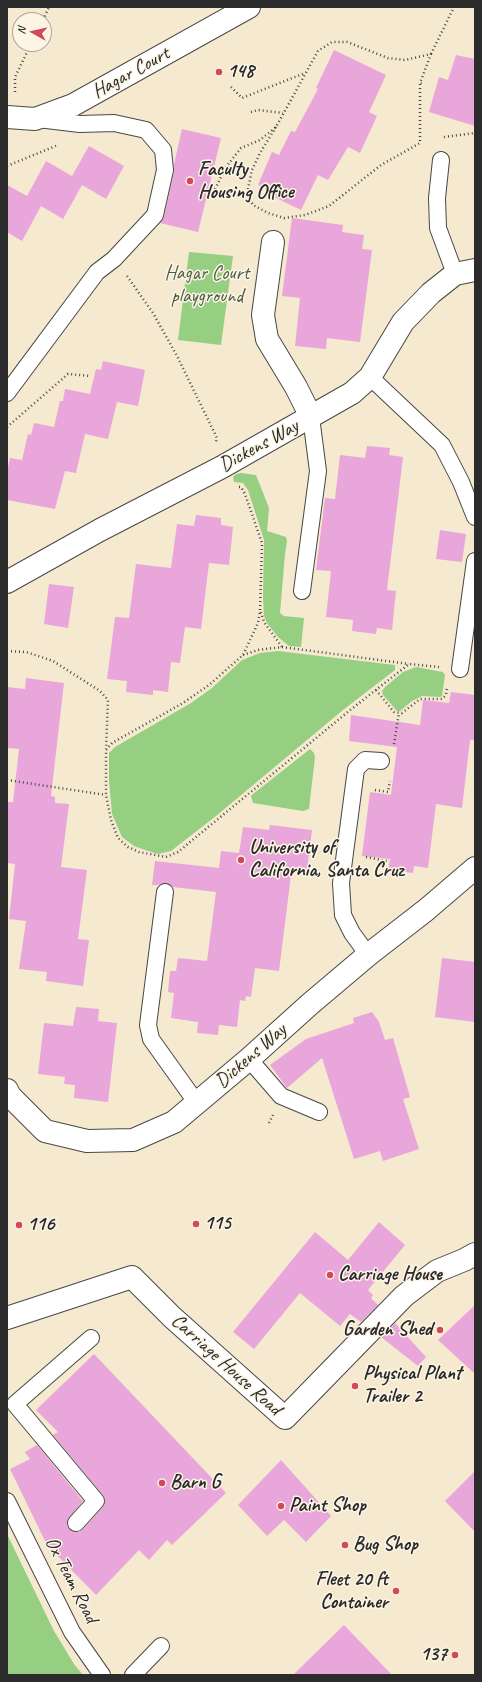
<!DOCTYPE html>
<style>
body{margin:0}
#map{position:relative;width:482px;height:1682px;overflow:hidden;background:#f5e9d0;font-family:Caveat,sans-serif}
canvas{display:block}
.frame{position:absolute;inset:0;border:8px solid #2b2b2b;pointer-events:none}
.north{position:absolute;left:12px;top:12px;width:40px;height:40px;box-sizing:border-box;background:#fcf5e5;border:1px solid #a8a49b;border-radius:50%;rotate:278deg;font-size:11px;font-weight:700;line-height:16px;text-align:center;color:#2b2b2b}
.north::after{content:'';display:block;margin:auto;width:14px;height:18px;background:#d1495b;clip-path:polygon(50% 0,100% 100%,50% 72%,0 100%)}
</style>
<div id="map">
<canvas width="482" height="1682"></canvas>
<div class="frame"></div>
<div class="north">N</div>
</div>
<script>
const context = document.querySelector('canvas').getContext('2d');
context.lineJoin = 'round';
function paint(path, color) { context.fillStyle = color; context.fill(path, 'evenodd'); }
const poly = rows => new Path2D(rows.map(r => 'M' + r).join(''));
function stroke(path, color, width, dash) { context.strokeStyle = color; context.lineWidth = width; context.lineCap = dash ? 'butt' : 'round'; context.setLineDash(dash || []); context.stroke(path); }
function write(font, color, halo, rows, align = 'center') {
  context.font = font + ' Caveat,sans-serif'; context.lineWidth = 3; context.setLineDash([]); context.textBaseline = 'middle'; context.strokeStyle = halo; context.fillStyle = color; for (const [text, x, y, turn = 0] of rows) {
    context.save(); context.translate(x, y); context.rotate((+turn || 0) * Math.PI / 180); context.textAlign = isNaN(turn) ? turn : align; if (halo) context.strokeText(text, 0, 0); context.fillText(text, 0, 0); context.restore();
  }
}
const green = poly([
 [189,252,233,256,221,345,178,340],
 [241,473,256,475,260,485,269,508,267,531,286,537,287,541,285,554,280,613,284,616,304,618,301,647,289,646,278,637,267,623,264,616,263,596,264,540,248,490,243,483,234,482,233,477,236,474],
 [278,651,395,665,395,670,343,710,216,816,171,851,158,854,145,850,134,846,122,837,112,814,109,780,109,753,115,747,191,703,212,688,242,660,260,653],
 [416,667,443,672,445,675,442,696,440,697,422,696,412,701,400,711,397,711,383,695,382,691,385,687,403,672],
 [310,749,314,753,315,757,309,809,303,811,253,803,251,796,253,794],
 [7,1534,54,1631,74,1664,83,1675,7,1675]
]);
const building = poly([
 [334,50,386,75,369,112,377,116,360,153,348,147,328,180,318,175,301,210,270,195,272,192,258,185,272,152,279,155,291,131,295,132,318,89,316,88],
 [456,55,475,59,475,126,429,112,439,77,448,80],
 [182,129,221,138,198,232,160,223,164,217,174,172,174,164],
 [89,146,124,166,106,199,82,185,63,219,41,206,22,241,7,232,7,185,27,196,46,161,72,176],
 [292,218,343,225,342,232,364,235,362,249,372,250,360,342,327,338,326,349,295,346,300,298,282,296],
 [103,361,145,370,138,406,117,402,108,439,85,434,76,473,65,471,55,509,7,500,7,473,10,458,22,460,28,434,31,435,34,423,54,427,60,401,63,401,65,389,90,394,96,369,101,370],
 [367,446,390,448,389,455,403,457,387,590,396,591,392,630,377,628,376,634,352,631,353,620,326,617,331,571,316,570,325,498,335,499,340,455,365,458],
 [196,515,221,518,221,525,233,527,229,565,209,563,201,629,185,627,180,663,171,662,168,692,153,690,153,695,126,692,127,681,107,679,115,617,129,618,136,564,171,568,177,524,194,526],
 [440,530,466,534,462,562,436,559],
 [49,584,74,587,68,628,44,624],
 [26,678,64,683,51,796,55,797,55,803,69,804,61,867,87,870,78,939,89,940,83,986,46,981,47,972,19,969,26,921,9,919,15,864,7,863,7,802,13,802,19,749,7,748,7,687,25,689],
 [451,692,475,695,475,740,470,740,462,808,436,804,428,868,414,866,413,873,388,870,390,859,362,856,370,792,391,795,397,747,349,741,351,715,420,725,423,700,449,703],
 [270,825,312,830,307,870,292,867,279,971,255,968,251,997,246,996,245,1001,240,1000,237,1027,219,1025,218,1035,197,1033,198,1022,171,1018,174,993,168,992,170,971,176,971,178,958,207,961,216,892,173,887,166,883,158,885,152,885,155,861,219,868,221,851,239,853,243,827,269,830],
 [442,958,475,962,475,1022,435,1017],
 [76,1007,99,1009,98,1021,117,1023,108,1102,74,1098,75,1085,64,1084,65,1077,38,1074,44,1023,73,1026],
 [372,1012,379,1022,385,1040,393,1038,410,1097,403,1099,419,1149,383,1161,380,1151,354,1159,322,1058,287,1088,270,1065,306,1039,354,1023,353,1018],
 [379,1222,405,1245,368,1290,373,1295,371,1298,378,1305,361,1322,350,1314,340,1326,300,1293,254,1349,233,1332,315,1232,348,1260],
 [475,1305,475,1374,438,1340],
 [395,1323,426,1357,418,1366,381,1337],
 [94,1354,226,1493,172,1545,167,1540,149,1560,139,1550,96,1595,47,1545,10,1469,30,1459,25,1452,37,1445,83,1501,67,1521,67,1526,74,1532,79,1532,83,1529,103,1507,105,1499,103,1495,53,1435,58,1432,36,1410],
 [281,1460,331,1516,306,1542,284,1520,267,1536,238,1505],
 [475,1471,475,1532,445,1501],
 [344,1625,392,1675,293,1675]
]);
const path = poly([
 [43,20,49,7],
 [431,54,454,7],
 [231,87,242,98,305,73],
 [15,92,15,77,31,44],
 [251,112,258,110,283,113],
 [276,127,260,153,252,170,247,194,253,205,268,213,284,218,305,215,329,206,381,165,420,143,420,83],
 [444,137,475,133],
 [7,166,58,145],
 [215,189,226,167,241,148,260,140,276,127,318,51,332,42,347,42,388,58,405,60,431,54,420,83,424,85],
 [127,276,153,313,177,356,217,438,216,442],
 [7,427,68,374,91,376],
 [239,487,241,487,245,494,262,543,260,611,258,623,243,655,209,685,183,703,112,743,106,750,106,795,111,820,118,838,128,847,139,852,166,857,178,852,349,711,409,664,439,667],
 [261,612,264,622,282,647],
 [7,651,26,652,53,661,100,691,108,700,106,749],
 [243,655,258,650,282,647,409,664],
 [376,690,394,712,402,713,420,699,442,699,446,695,447,687],
 [394,744,399,713],
 [7,780,106,795],
 [375,790,388,792,390,781],
 [366,857,387,861],
 [269,1123,273,1115]
]);
const service = poly([
 [441,160,437,198,438,228,455,274],
 [370,377,442,445,461,482,475,517],
 [7,393,97,272,114,259,155,215,165,170,163,150,146,130,114,123,80,124,38,119],
 [302,591,318,471,311,417],
 [460,669,475,561],
 [165,892,148,1025,151,1039,196,1102],
 [368,955,352,933,343,915,341,883,356,769,365,760,381,761],
 [249,1059,281,1096,319,1112],
 [7,1501,72,1632,102,1675],
 [76,1523,96,1501,15,1404,91,1338],
 [133,1675,161,1646]
]);
const minor = poly([
 [7,117,35,119,73,105,249,7],
 [273,242,263,315,267,339,296,387,311,417],
 [7,582,100,530,222,467,352,393,370,377,403,322,431,293,455,274,475,270],
 [7,1090,10,1096,45,1131,87,1141,133,1140,174,1122,249,1059,310,1004,368,955,426,910,475,868],
 [7,1318,132,1277,172,1317,285,1418,404,1296,437,1271,464,1260,475,1254]
]);
const markers = [
 [219,72,4,"#d1495b"],
 [190,181,4,"#d1495b"],
 [241,860,4,"#d1495b"],
 [196,1224,4,"#d1495b"],
 [19,1225,4,"#d1495b"],
 [330,1275,4,"#d1495b"],
 [440,1330,4,"#d1495b"],
 [355,1386,4,"#d1495b"],
 [162,1483,4,"#d1495b"],
 [281,1506,4,"#d1495b"],
 [345,1545,4,"#d1495b"],
 [396,1591,4,"#d1495b"],
 [455,1655,4,"#d1495b"]
];
const poiNames = [
 ["148",227,72],
 ["Faculty",198,170],
 ["Housing Office",198,193],
 ["University of",249,848],
 ["California, Santa Cruz",249,871],
 ["115",204,1224],
 ["116",27,1225],
 ["Carriage House",338,1275],
 ["Garden Shed",432,1330,"right"],
 ["Physical Plant",363,1374],
 ["Trailer 2",363,1397],
 ["Barn G",170,1483],
 ["Paint Shop",289,1506],
 ["Bug Shop",353,1545],
 ["Fleet 20 ft",388,1580,"right"],
 ["Container",388,1603,"right"],
 ["137",447,1655,"right"]
];
const streetNames = [
 ["Hagar Court",131,73,-29],
 ["Dickens Way",259,446,-29],
 ["Dickens Way",251,1056,-41],
 ["Carriage House Road",226,1365,42],
 ["Ox Team Road",71,1580,63]
];
const parkNames = [
 ["Hagar Court",207,274],
 ["playground",207,297]
];
paint(green, '#96cf82');
paint(building, '#e8a6da');
stroke(service, '#494844', 18);
stroke(minor, '#494844', 24);
stroke(path, '#494844', 2.5, [1, 3]);
stroke(service, '#fff', 16);
stroke(minor, '#fff', 22);
for (const [x, y, r, color] of markers) { const dot = new Path2D(); dot.arc(x, y, r, 0, 2 * Math.PI); context.fillStyle = color; context.fill(dot); stroke(dot, '#fcf5e5', 1.5); }
write('bold 20px', '#2b2b2b', '#fcf5e5', poiNames, 'left');
write('20px', '#2b2b2b', '#fcf5e5', streetNames);
write('20px', '#4b5c45', '#fcf5e5', parkNames);
</script>
